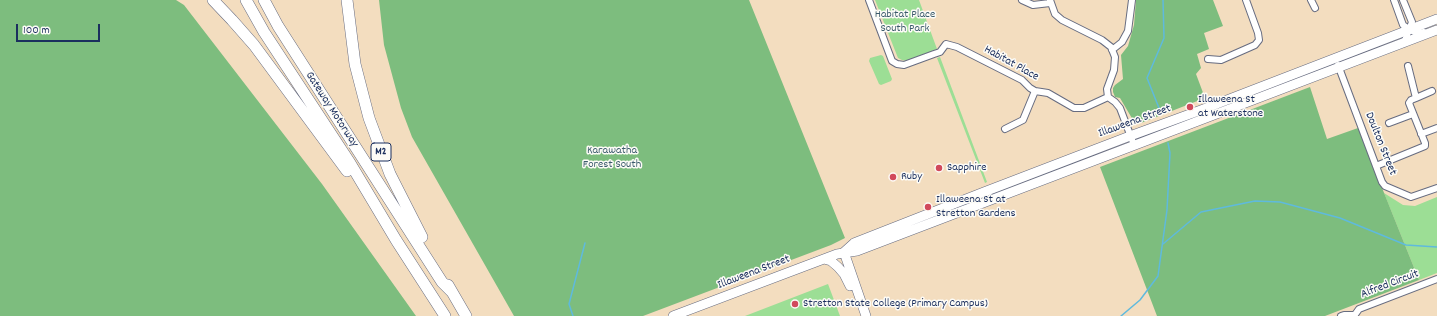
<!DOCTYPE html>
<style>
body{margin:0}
#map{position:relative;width:1437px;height:316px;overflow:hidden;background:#f3ddbf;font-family:Dekko,sans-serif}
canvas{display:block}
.scale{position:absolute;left:16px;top:24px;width:84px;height:18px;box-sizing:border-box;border:2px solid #1b2f5e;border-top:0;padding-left:5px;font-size:12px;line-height:14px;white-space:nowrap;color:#1b2f5e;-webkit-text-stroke:3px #fdfcf7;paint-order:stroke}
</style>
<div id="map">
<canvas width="1437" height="316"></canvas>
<div class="scale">100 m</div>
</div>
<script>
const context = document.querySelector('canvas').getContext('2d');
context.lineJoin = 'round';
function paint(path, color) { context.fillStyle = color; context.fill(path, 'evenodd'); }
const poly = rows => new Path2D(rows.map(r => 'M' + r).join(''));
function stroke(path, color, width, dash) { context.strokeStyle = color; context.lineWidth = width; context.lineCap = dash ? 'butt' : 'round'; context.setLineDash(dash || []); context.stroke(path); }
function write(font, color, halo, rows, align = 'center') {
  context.font = font + ' Dekko,sans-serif'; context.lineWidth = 3; context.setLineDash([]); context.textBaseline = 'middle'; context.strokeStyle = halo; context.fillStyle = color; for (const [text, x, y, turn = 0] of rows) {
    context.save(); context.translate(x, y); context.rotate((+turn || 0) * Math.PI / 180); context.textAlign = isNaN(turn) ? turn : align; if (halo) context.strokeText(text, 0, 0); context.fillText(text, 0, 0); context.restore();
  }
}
const green = poly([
 [875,0,919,0,937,49,908,61,902,60,898,58],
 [881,55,883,56,892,79,891,81,881,85,879,84,869,61,870,58],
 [940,57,987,182,985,183,937,58],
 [1384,193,1403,205,1415,206,1437,197,1437,273,1419,280],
 [828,284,840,316,745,316]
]);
const forest = poly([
 [0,0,176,0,184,5,322,184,416,316,0,316],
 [379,0,749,0,845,238,831,245,643,316,514,316,412,137,401,108,384,45],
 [1136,0,1213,0,1223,26,1204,33,1209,49,1197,54,1201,68,1196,74,1205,98,1141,123,1133,120,1120,98,1115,97,1113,92,1113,88,1115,85,1123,79,1121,55,1128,46,1134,25],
 [1310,87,1327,139,1358,128,1419,280,1325,316,1157,316,1100,167]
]);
const stream = poly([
 [1161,113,1147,78,1164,38,1163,0],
 [1163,244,1201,212,1255,201,1280,202,1340,218,1406,245,1437,247],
 [573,316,569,304,585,243],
 [1121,316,1140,300,1158,276,1167,210,1170,153,1168,143]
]);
const street = poly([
 [869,0,892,61,897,64,904,65,934,54,940,52,946,44,957,47,1022,80,1030,88,1035,91,1048,93,1074,108,1084,108,1108,97],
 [1022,0,1033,5,1050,3],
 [1050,0,1055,14,1062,20,1102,40,1111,47,1115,57,1114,70,1107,89,1108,97,1115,102,1120,108,1134,145],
 [1311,0,1315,8],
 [1394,0,1403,25,1410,30,1417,33,1424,32],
 [1403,0,1412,22,1404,43],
 [1112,50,1122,42,1128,31,1132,0],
 [1208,59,1221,60,1255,45,1259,40,1258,33,1246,0],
 [1338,65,1382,182,1385,186,1411,197,1437,188],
 [1416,98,1432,91],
 [1389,123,1413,114],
 [1005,129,1023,120,1035,91],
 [1421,134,1437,128],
 [1376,166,1425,146,1425,143,1409,103,1411,100,1416,98,1408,66],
 [1341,316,1344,315,1354,315],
 [1354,316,1359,309,1437,279]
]);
const secondary = poly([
 [844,252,854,243,984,192,1130,136,1201,110,1437,19],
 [844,252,866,316],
 [824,259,831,261,838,267,844,274,850,286],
 [673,316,837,254,857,251,1437,30]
]);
const highway = poly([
 [213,0,232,20,254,45,347,171],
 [246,0,264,32,350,163,396,240,445,316],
 [264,0,278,26,442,282,451,291],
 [347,0,355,64,369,118,390,174,422,237],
 [448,285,466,316]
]);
const markers = [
 [1190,107,4,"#d1495b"],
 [939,168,4,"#d1495b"],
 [893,177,4,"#d1495b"],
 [928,207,4,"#d1495b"],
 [795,304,4,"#d1495b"]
];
const shields = [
 [381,152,20]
];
const shieldNames = [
 ["M2",381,152]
];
const parkNames = [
 ["Habitat Place",905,15],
 ["South Park",905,29],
 ["Karawatha",612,151],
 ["Forest South",612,165]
];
const streetNames = [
 ["Habitat Place",1011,64,29],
 ["Gateway Motorway",331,110,57],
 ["Illaweena Street",1135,122,-20],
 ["Doulton Street",1380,144,68],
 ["Illaweena Street",754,273,-21],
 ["Alfred Circuit",1390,285,-21]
];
const poiNames = [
 ["Illaweena St",1198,100],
 ["at Waterstone",1198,114],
 ["Sapphire",947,168],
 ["Ruby",901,177],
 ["Illaweena St at",936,200],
 ["Stretton Gardens",936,214],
 ["Stretton State College (Primary Campus)",803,304]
];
paint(green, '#9cde95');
paint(forest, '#7dbd7e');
stroke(stream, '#5fbadd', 1.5);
stroke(street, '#676c80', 8);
stroke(secondary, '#676c80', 10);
stroke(highway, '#676c80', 12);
stroke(street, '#fff', 6);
stroke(secondary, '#fff', 9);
stroke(highway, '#fff', 11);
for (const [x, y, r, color] of markers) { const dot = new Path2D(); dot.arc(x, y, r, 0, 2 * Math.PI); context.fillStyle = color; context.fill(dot); stroke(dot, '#fdfcf7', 1.5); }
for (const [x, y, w] of shields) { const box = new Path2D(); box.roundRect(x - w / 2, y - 9, w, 18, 3); context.fillStyle = '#fdfcf7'; context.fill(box); stroke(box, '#1b2f5e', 1); }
write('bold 11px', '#1b2f5e', null, shieldNames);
write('12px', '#3b5b6c', '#fdfcf7', parkNames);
write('12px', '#1b2f5e', '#fdfcf7', streetNames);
write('12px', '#1b2f5e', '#fdfcf7', poiNames, 'left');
</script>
